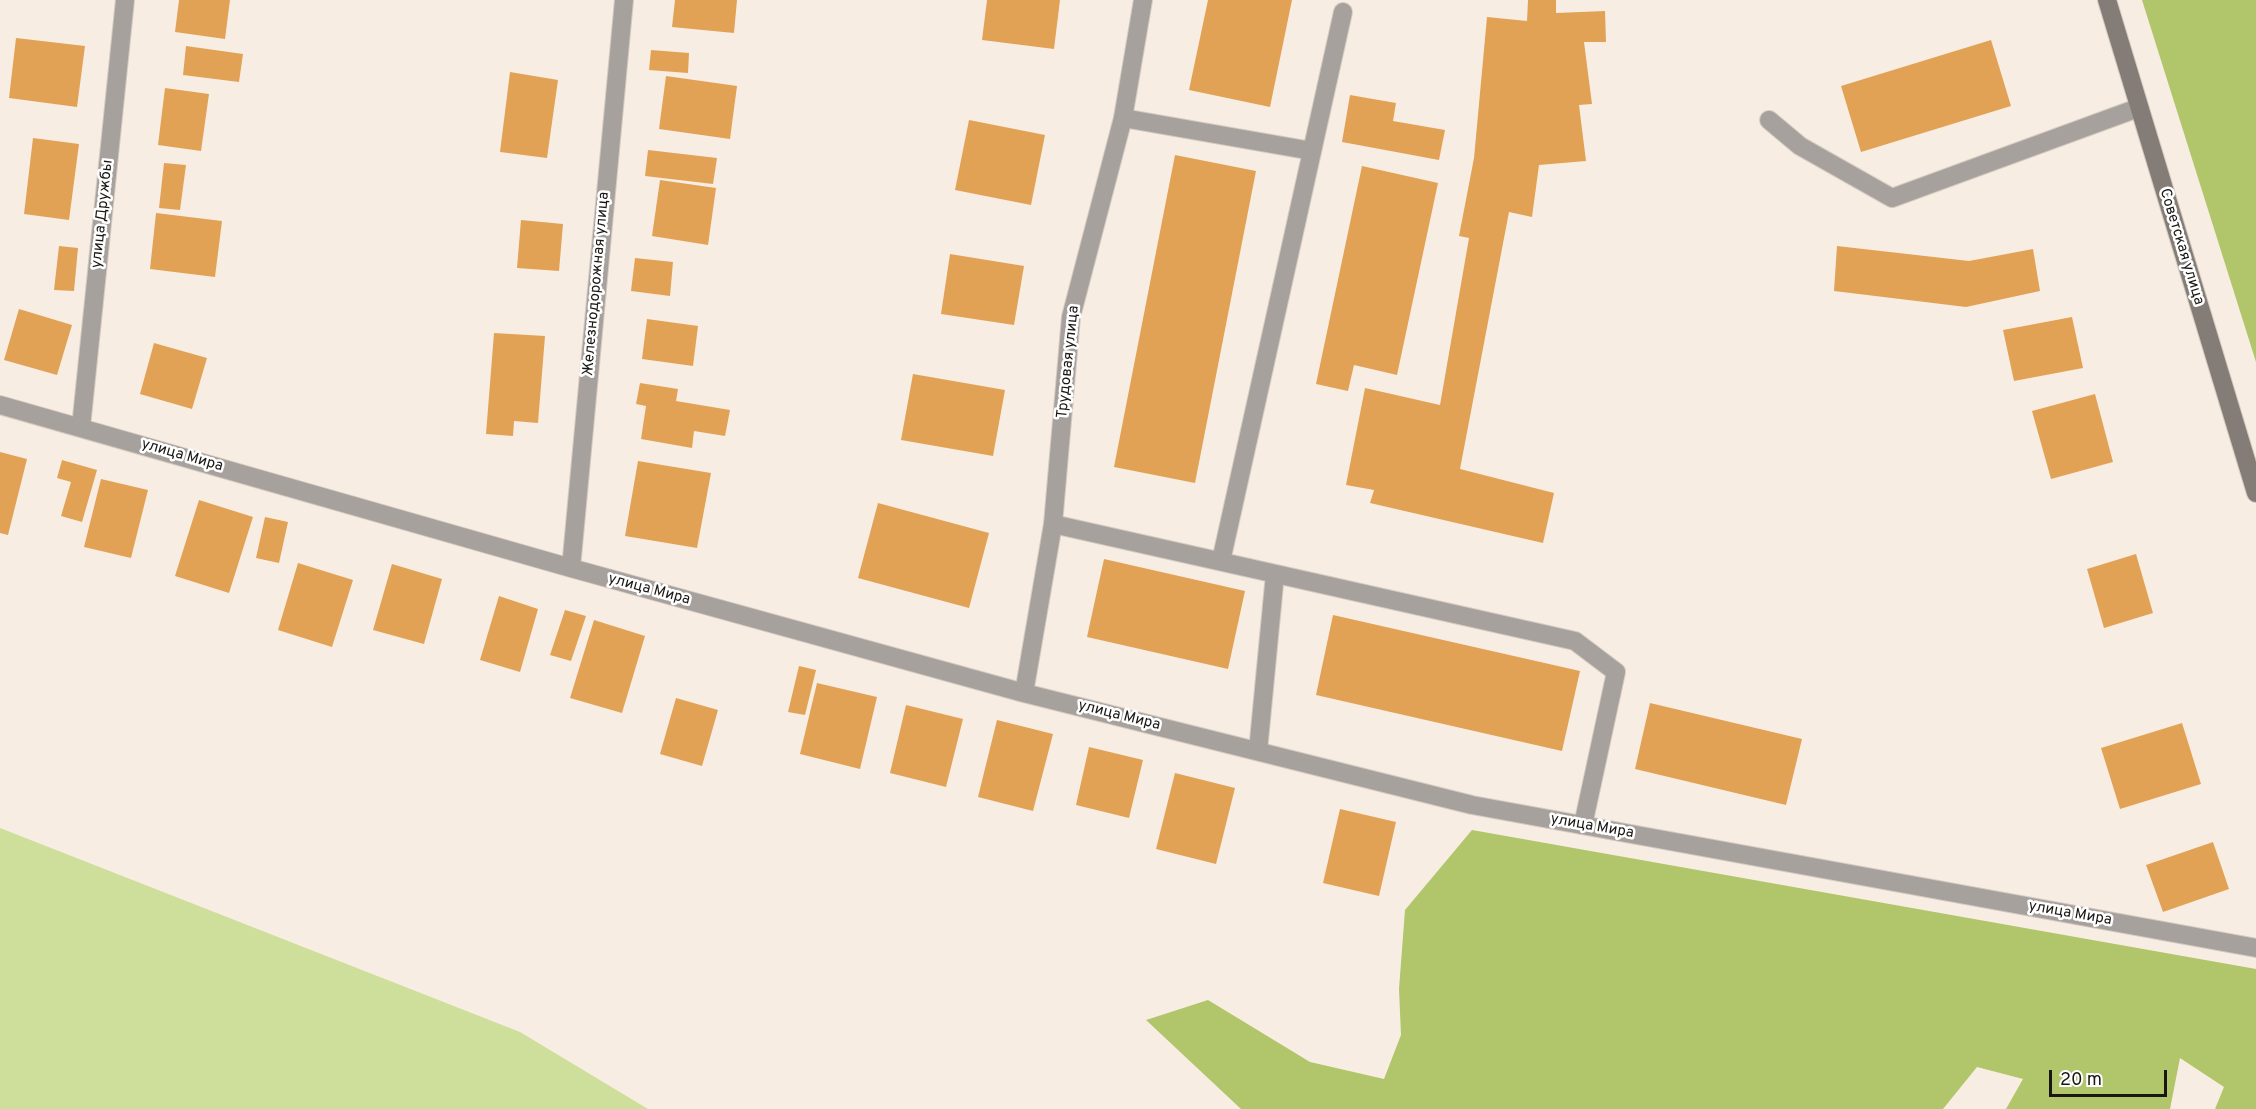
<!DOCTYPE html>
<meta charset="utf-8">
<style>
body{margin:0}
#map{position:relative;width:2256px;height:1109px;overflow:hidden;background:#f8ede2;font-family:Overpass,sans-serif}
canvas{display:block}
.scale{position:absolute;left:2049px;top:1070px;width:118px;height:27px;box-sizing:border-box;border:3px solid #1a1713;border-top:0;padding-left:8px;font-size:18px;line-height:21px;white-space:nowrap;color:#1a1713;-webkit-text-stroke:4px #fff;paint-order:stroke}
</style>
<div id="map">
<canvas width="2256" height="1109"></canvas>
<div class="scale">20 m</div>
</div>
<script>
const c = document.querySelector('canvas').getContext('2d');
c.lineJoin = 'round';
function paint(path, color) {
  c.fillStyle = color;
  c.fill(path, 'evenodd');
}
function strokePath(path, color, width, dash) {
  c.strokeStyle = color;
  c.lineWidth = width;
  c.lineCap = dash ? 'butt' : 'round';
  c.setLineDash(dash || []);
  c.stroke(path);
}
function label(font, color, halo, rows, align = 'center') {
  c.font = font + ' Overpass,sans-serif';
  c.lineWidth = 5;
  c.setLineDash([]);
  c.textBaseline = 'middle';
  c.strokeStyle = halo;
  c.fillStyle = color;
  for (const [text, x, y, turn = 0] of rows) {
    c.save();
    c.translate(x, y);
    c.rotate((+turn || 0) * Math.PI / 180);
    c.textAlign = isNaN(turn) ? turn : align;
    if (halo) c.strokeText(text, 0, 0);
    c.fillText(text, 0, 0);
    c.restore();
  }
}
const green = new Path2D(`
 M 0,828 L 520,1032 L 648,1109 L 0,1109 Z`);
const forest = new Path2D(`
 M 2142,0 L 2256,0 L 2256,362 Z
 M 1472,830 L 2256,969 L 2256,1109 L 2215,1109 L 2224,1087 L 2180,1058 L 2170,1109 L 2006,1109 L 2023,1079 L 1977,1067 L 1943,1109 L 1241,1109 L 1146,1020 L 1208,1000 L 1310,1062 L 1384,1079 L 1401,1035 L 1399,989 L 1405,910 Z`);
const building = new Path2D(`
 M 179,0 L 230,0 L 225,39 L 175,32 Z
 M 675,0 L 737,0 L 734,33 L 672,27 Z
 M 987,0 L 1060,0 L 1054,49 L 982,40 Z
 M 1208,0 L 1292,0 L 1270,107 L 1189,90 Z
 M 1528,0 L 1556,0 L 1556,13 L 1605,11 L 1606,42 L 1584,42 L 1592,104 L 1579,105 L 1586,161 L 1539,165 L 1532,217 L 1509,212 L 1460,469 L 1554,493 L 1543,543 L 1370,503 L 1374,490 L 1346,485 L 1365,388 L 1440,405 L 1469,238 L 1459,236 L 1474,158 L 1487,17 L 1527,21 Z
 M 16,38 L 85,46 L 77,107 L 9,98 Z
 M 1991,40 L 2011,106 L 1861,152 L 1841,86 Z
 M 186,46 L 243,54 L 239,82 L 183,75 Z
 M 651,50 L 689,53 L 688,73 L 649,70 Z
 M 510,72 L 558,80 L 547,158 L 500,152 Z
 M 666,76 L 737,86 L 730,139 L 659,129 Z
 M 165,88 L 209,94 L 201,151 L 158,145 Z
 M 1350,95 L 1396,103 L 1393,121 L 1445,130 L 1439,160 L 1342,142 Z
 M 969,120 L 1045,135 L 1031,205 L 955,190 Z
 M 33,138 L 79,144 L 69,220 L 24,214 Z
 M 648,150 L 717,158 L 713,184 L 645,176 Z
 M 1175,155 L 1256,171 L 1195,483 L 1114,467 Z
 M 164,163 L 186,165 L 180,210 L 159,208 Z
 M 1362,166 L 1438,183 L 1397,375 L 1354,365 L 1348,391 L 1316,384 Z
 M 660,180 L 716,188 L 708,245 L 652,236 Z
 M 156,213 L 222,221 L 215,277 L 150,269 Z
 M 521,220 L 563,224 L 559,271 L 517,268 Z
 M 59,246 L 78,248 L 74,291 L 54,290 Z
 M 1837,246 L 1969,261 L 2033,249 L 2040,291 L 1966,307 L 1834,291 Z
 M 950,254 L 1024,266 L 1014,325 L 941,314 Z
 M 635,258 L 673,262 L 670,296 L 631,291 Z
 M 19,309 L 72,325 L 57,375 L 4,360 Z
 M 2072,317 L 2083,368 L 2014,381 L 2003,330 Z
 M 647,319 L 698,326 L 693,366 L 642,359 Z
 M 494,333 L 545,336 L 538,423 L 514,421 L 513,436 L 486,434 Z
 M 154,343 L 207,358 L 192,409 L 140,394 Z
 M 913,374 L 1005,390 L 993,456 L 901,440 Z
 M 640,383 L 678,389 L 676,401 L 730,410 L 725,436 L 694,431 L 692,448 L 641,439 L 646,406 L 636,404 Z
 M 2095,394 L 2113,462 L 2051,479 L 2032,411 Z
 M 0,452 L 27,459 L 8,535 L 0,533 Z
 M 62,460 L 97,470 L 82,522 L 61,516 L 71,482 L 57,478 Z
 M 638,461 L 711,473 L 697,548 L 625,536 Z
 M 101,479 L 148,490 L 131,558 L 84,547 Z
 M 199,500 L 253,517 L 229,593 L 175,576 Z
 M 878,503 L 989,533 L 969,608 L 858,578 Z
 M 265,517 L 288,522 L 279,563 L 256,558 Z
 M 2136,554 L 2153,613 L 2104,628 L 2087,569 Z
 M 1104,559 L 1245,591 L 1228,669 L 1087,637 Z
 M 298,563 L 353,580 L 332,647 L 278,630 Z
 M 392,564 L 442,579 L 424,644 L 373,630 Z
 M 499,596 L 538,609 L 520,672 L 480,660 Z
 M 565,610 L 586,616 L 571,661 L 550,655 Z
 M 1333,615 L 1580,671 L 1562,751 L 1316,695 Z
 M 594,620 L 645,636 L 622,713 L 570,698 Z
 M 799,666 L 816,670 L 805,715 L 788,712 Z
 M 817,683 L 877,697 L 860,769 L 800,754 Z
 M 676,698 L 718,710 L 702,766 L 660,754 Z
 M 1650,703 L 1802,739 L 1786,805 L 1635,769 Z
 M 906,705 L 963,719 L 946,787 L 890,773 Z
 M 997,720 L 1053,734 L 1033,811 L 978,797 Z
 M 2182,723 L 2201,784 L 2120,809 L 2101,748 Z
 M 1089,747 L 1143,760 L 1129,818 L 1076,805 Z
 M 1175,773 L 1235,788 L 1216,864 L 1156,849 Z
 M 1340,809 L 1396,822 L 1379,896 L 1323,883 Z
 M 2213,842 L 2229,889 L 2163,912 L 2146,865 Z`);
const lane = new Path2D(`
 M 1123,118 L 1312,151
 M 1769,120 L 1800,146 L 1892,198 L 2138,108
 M 1053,524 L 1575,641 L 1616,672 L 1583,825
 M 1221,561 L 1343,12
 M 1258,751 L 1275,574`);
const street = new Path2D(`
 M 0,405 L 571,568 L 1024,693 L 1472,805 L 2256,948
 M 81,427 L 125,0
 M 571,568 L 624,0
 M 1024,693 L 1053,524 L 1071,317 L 1123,118 L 1143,0`);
const secondary = new Path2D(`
 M 2107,0 L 2256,493`);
const streetNames = [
 ["улица Дружбы",103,214,-84],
 ["Советская улица",2181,247,73],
 ["Железнодорожная улица",597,284,-85],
 ["Трудовая улица",1069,362,-84],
 ["улица Мира",182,456,16],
 ["улица Мира",649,590,15],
 ["улица Мира",1119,716,14],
 ["улица Мира",1592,827,10],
 ["улица Мира",2070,914,10]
];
paint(green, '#cede9b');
paint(forest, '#b1c56a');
paint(building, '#e2a256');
strokePath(lane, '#d4cbc1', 20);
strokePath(street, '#d4cbc1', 20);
strokePath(secondary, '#d4cbc1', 20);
strokePath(lane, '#a7a19e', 18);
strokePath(street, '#a7a19e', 18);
strokePath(secondary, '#847c77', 18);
label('15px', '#1a1713', '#fff', streetNames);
</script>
